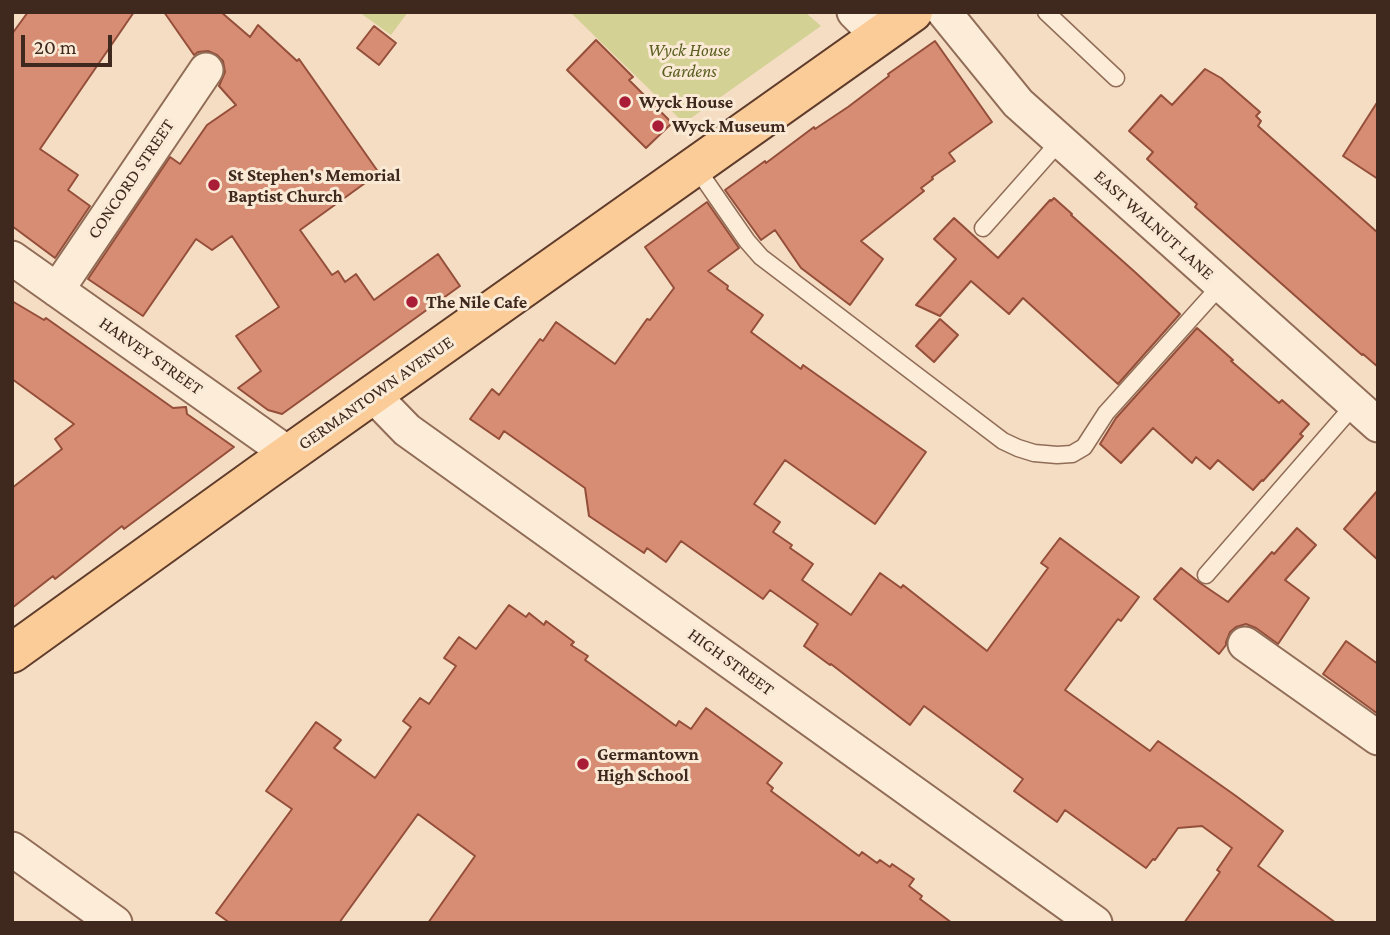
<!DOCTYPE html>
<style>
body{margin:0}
#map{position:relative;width:1390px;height:935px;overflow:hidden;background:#f4ddc3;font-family:"Crimson Pro",serif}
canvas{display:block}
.frame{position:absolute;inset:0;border:14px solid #3f281d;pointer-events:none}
.scale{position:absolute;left:21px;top:35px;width:91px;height:32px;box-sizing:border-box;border:4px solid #3f281d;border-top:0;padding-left:9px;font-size:21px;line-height:24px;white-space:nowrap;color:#3f281d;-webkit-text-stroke:5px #fae9d4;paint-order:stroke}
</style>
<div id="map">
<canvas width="1390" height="935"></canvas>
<div class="frame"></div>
<div class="scale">20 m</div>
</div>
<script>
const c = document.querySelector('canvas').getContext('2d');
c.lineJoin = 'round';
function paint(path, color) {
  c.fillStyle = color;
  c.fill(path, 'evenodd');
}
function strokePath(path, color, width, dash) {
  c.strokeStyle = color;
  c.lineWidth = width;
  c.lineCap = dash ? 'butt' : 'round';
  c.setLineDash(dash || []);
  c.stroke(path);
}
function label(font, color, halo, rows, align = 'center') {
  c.font = font + ' "Crimson Pro",serif';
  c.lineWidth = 6;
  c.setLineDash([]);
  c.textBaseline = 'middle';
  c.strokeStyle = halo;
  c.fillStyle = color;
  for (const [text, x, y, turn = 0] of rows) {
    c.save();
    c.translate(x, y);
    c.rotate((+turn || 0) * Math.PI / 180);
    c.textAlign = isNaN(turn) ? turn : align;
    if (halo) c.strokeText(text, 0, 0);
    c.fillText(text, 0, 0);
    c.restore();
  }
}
const green = new Path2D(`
 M 359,12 L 408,12 L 391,35 Z
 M 570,12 L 805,12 L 821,26 L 684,123 Z`);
const building = new Path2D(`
 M 28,12 L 134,12 L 40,149 L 78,175 L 68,190 L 90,206 L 55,258 L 12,226 L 12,34 Z
 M 164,12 L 221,12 L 250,37 L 258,25 L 297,61 L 299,59 L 379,173 L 300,230 L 332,275 L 338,271 L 345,282 L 356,274 L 374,300 L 438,254 L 460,286 L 282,414 L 268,410 L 238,388 L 261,371 L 236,336 L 279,307 L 232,236 L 212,250 L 196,239 L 143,316 L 88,279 L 170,157 L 180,164 L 207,125 L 236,105 L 219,86 L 225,72 L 223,61 L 217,55 L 208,51 L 198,52 L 194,55 Z
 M 374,26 L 396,43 L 379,65 L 357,48 Z
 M 596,40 L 633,77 L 629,80 L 672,123 L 646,148 L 567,70 Z
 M 935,41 L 992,122 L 949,153 L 955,161 L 932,177 L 933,179 L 921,188 L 924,191 L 861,241 L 883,259 L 850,305 L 801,268 L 775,230 L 761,240 L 725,190 L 765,161 L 766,163 L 814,127 L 815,129 L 848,107 L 889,76 L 888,74 Z
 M 1205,69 L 1221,78 L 1260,112 L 1256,116 L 1261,121 L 1258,126 L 1378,233 L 1378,367 L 1363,354 L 1362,355 L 1195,207 L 1197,204 L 1147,159 L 1153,152 L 1129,131 L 1161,95 L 1172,105 Z
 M 1378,101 L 1378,179 L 1343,156 Z
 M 1054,198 L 1072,214 L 1071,215 L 1136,273 L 1180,314 L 1118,384 L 1023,298 L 1009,314 L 971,281 L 940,316 L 916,305 L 956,259 L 934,239 L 954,218 L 998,258 L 1050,200 L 1051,201 Z
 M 707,202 L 739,248 L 708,271 L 728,286 L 727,289 L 763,315 L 751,332 L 801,369 L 803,365 L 926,452 L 875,524 L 785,460 L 754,504 L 780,522 L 773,532 L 792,545 L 790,548 L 813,564 L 802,580 L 851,615 L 880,573 L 901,588 L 903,585 L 987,651 L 1048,568 L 1041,563 L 1060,538 L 1139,597 L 1121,621 L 1118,619 L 1065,690 L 1150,751 L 1158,741 L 1236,796 L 1283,831 L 1258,866 L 1336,923 L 1184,923 L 1220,872 L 1217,870 L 1232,848 L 1202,826 L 1178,828 L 1155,860 L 1153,859 L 1146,868 L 1065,810 L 1057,822 L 1014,791 L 1023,779 L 924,706 L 910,725 L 831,664 L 830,665 L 804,646 L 818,624 L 770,590 L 763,599 L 681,541 L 666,562 L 647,548 L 644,553 L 589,516 L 585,488 L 504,431 L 499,439 L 470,419 L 492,389 L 499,395 L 540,339 L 543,341 L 556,322 L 615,364 L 647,319 L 650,320 L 674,288 L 645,247 Z
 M 12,301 L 44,320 L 46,318 L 173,408 L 186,407 L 187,414 L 234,447 L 124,529 L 122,526 L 55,579 L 53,576 L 12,608 L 12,488 L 62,449 L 55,439 L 74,424 L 12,379 Z
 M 940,319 L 958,335 L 934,362 L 916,346 Z
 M 1197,328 L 1233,360 L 1231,361 L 1279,403 L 1282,400 L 1309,424 L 1300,434 L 1303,436 L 1263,481 L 1262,480 L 1253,490 L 1218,460 L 1210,469 L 1196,457 L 1192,463 L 1153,428 L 1121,463 L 1100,444 L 1116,418 Z
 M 1378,490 L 1378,560 L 1344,529 Z
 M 1297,528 L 1316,545 L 1285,580 L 1309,598 L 1278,644 L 1256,628 L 1246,624 L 1236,627 L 1230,632 L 1226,642 L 1226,645 L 1219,654 L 1154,599 L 1181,568 L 1200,583 L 1228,602 L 1272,552 L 1274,554 Z
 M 509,605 L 526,617 L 529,613 L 544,625 L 546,621 L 574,642 L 571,645 L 588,656 L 585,660 L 676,726 L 679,721 L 691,729 L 706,708 L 782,763 L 767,783 L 773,788 L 771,791 L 859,856 L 862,852 L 877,863 L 880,860 L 890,867 L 892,864 L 914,879 L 909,886 L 922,896 L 920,899 L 952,923 L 428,923 L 475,856 L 418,814 L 339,923 L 230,923 L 216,913 L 292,809 L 266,791 L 316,722 L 341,740 L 334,748 L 375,778 L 411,727 L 403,721 L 420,698 L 429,704 L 456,666 L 444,658 L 459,637 L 476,649 Z
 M 1346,641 L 1378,664 L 1378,714 L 1323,674 Z`);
const lane = new Path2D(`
 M 1046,12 L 1116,78
 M 695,166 L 747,241 L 761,257 L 1003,441 L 1018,448 L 1034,453 L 1057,455 L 1072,454 L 1084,447 L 1106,413 L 1221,285
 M 983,228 L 1060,141
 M 1206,575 L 1355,404`);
const street = new Path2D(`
 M 854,12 L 879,37
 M 944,12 L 1018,103 L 1378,425
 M 12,258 L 289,454
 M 57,290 L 206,70
 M 373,395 L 407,430 L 1095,923
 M 1245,644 L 1378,738
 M 12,849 L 115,923`);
const primary = new Path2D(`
 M 12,653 L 262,473 L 913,12`);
const markers = [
 [625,102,7,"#a91e36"],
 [658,126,7,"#a91e36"],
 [214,185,7,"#a91e36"],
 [412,302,7,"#a91e36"],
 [583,764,7,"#a91e36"]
];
const parkNames = [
 ["Wyck House",689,50],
 ["Gardens",689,71]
];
const poiNames = [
 ["Wyck House",639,102],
 ["Wyck Museum",672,126],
 ["St Stephen's Memorial",228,175],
 ["Baptist Church",228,196],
 ["The Nile Cafe",426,302],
 ["Germantown",597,754],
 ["High School",597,775]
];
const streetNames = [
 ["CONCORD STREET",131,179,-56],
 ["EAST WALNUT LANE",1154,225,42],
 ["HARVEY STREET",151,356,35],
 ["GERMANTOWN AVENUE",376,393,-35],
 ["HIGH STREET",731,662,36]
];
paint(green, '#d4d195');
paint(building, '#d78d74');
strokePath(building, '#944e39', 2);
strokePath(lane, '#916c57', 19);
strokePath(street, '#916c57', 37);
strokePath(primary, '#5f3b2b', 42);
strokePath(lane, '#fdecd8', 16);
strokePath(street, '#fdecd8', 33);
strokePath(primary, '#fbcc97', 38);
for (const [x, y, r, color] of markers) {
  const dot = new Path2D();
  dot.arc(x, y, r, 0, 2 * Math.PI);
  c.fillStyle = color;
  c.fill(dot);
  strokePath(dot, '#fae9d4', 2.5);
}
label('italic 18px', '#595e21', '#fae9d4', parkNames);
label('bold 18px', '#3f281d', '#fae9d4', poiNames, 'left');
label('18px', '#3f281d', '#fae9d4', streetNames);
</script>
